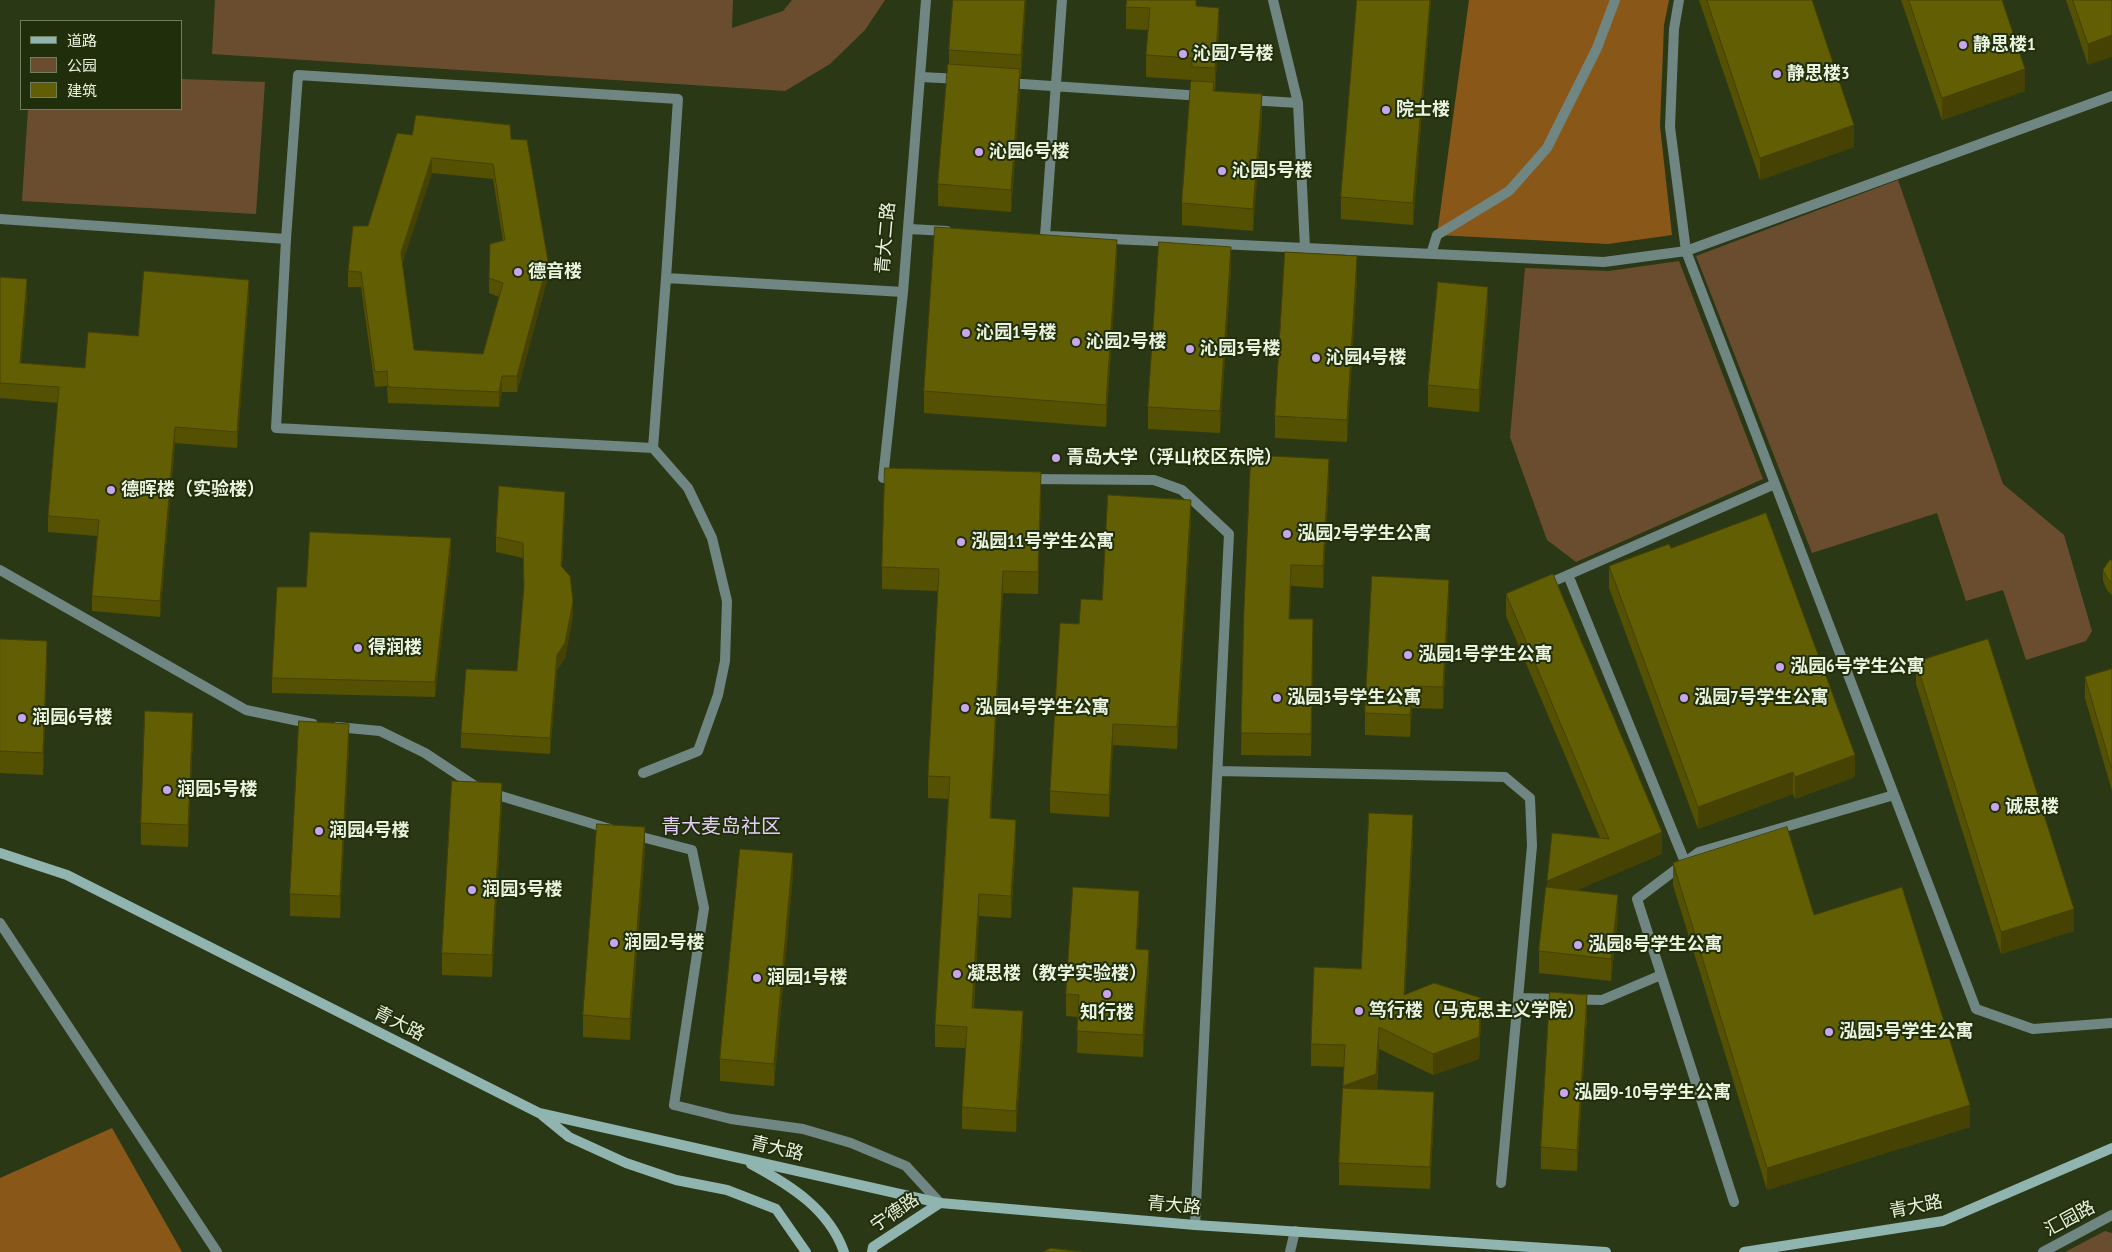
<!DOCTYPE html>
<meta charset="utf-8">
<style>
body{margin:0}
#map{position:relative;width:2112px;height:1252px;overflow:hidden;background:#2b3816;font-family:"PT Sans Narrow","Noto Sans SC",sans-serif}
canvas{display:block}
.legend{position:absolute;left:20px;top:20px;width:162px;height:90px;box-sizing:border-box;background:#212e0b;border:1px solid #717d60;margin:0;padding:6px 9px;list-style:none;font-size:15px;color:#eaf3df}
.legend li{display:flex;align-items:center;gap:10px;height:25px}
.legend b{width:25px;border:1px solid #717d60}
</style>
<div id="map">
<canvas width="2112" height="1252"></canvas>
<ul class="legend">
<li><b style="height:6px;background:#90b4b0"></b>道路</li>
<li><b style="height:14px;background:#6a4d2e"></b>公园</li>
<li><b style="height:14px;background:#625e04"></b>建筑</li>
</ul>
</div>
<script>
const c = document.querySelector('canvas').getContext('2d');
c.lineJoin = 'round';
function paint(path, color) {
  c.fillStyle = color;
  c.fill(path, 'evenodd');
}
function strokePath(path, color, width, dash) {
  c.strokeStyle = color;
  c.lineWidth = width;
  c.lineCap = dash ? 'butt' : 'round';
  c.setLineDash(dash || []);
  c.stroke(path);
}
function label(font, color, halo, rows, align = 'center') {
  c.font = font + ' "PT Sans Narrow","Noto Sans SC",sans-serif';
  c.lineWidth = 4;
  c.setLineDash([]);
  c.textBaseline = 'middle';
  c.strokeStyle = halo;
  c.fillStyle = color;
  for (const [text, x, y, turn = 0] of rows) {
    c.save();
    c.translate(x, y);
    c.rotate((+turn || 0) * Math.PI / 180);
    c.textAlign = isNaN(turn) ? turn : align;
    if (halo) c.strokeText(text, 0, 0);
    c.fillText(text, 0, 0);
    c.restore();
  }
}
const green = new Path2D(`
 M 215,0 L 733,0 L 732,28 L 783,11 L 792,0 L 885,0 L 865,30 L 830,64 L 785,91 L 212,54 Z
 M 181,79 L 265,82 L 256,214 L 22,201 L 28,109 L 181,109 Z
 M 1898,180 L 2003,484 L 2064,535 L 2092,631 L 2086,641 L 2026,660 L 2003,590 L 1966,601 L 1937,513 L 1812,553 L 1696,256 Z
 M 1679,261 L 1763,479 L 1576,562 L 1547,540 L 1510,437 L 1525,268 L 1609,271 Z
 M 2105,1231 L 2112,1233 L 2112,1252 L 2065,1252 Z`);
const forest = new Path2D(`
 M 1469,0 L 1669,0 L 1664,25 L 1660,126 L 1672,235 L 1608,244 L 1437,235 Z
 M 112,1128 L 182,1252 L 0,1252 L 0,1178 Z`);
const lane = new Path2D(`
 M 0,923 L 217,1252`);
const street = new Path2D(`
 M 1273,0 L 1298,103 L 1305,248
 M 1679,0 L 1674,29 L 1670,127 L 1686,251 L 1976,1009 L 2033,1029 L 2112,1023
 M 921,77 L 960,79
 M 1007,83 L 1202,96
 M 1249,100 L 1298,103
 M 0,219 L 286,239 L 298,75 L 678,99 L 666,278 L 903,292
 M 909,229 L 947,231
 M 1045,236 L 1062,0
 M 1049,236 L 1604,262 L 1686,251 L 2112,96
 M 286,239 L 276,428 L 653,448 L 666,278
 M 1431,254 L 1437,235 L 1509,191 L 1547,148 L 1597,48 L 1615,0
 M 897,478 L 883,478 L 903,292 L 926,0
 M 1029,479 L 1154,480 L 1182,490 L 1229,534 L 1195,1225
 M 0,570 L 246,710 L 313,724
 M 1568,575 L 1685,862
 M 1552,582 L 1775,484
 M 337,727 L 380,731 L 425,753 L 481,790 L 610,829
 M 1218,771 L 1505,777 L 1530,798 L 1532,846 L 1501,1183
 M 643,773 L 698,751 L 718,695 L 725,661 L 727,601 L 712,538 L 688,488 L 653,448
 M 634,835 L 692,850 L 704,908 L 674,1105 L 731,1119 L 803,1129 L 851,1143 L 906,1166 L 940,1203
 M 1518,998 L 1602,1000 L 1661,975
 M 1734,1202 L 1637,899 L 1699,852 L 1894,795
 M 1290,1252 L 1295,1231
 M 2043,1252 L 2112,1215`);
const secondary = new Path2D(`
 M 0,853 L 67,875 L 539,1113 L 940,1203 L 1195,1225 L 1606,1252
 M 542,1115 L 569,1137 L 626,1163 L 676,1180 L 727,1190 L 776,1209 L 806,1252
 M 751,1164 C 790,1185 829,1209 844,1252
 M 872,1252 L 873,1247 L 940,1203
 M 1744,1252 L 1943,1221 L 2112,1148`);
const wall = new Path2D(`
 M 1026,0 L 1021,77 L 1020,77 L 1020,91 L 1011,212 L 938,206 L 938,184 L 949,64 L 949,50 Z
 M 1357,0 L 1431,0 L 1413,225 L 1341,219 L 1341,197 Z
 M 1699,0 L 1812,0 L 1854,147 L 1760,180 Z
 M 1901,0 L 2002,0 L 2025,91 L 1942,120 Z
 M 2066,0 L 2112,0 L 2088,65 Z
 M 1126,7 L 1197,7 L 1219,30 L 1215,90 L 1214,91 L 1262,116 L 1253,231 L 1182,225 L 1182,203 L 1192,80 L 1146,77 L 1146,55 L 1148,30 L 1126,29 Z
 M 412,135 L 511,139 L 548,277 L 517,392 L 502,392 L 499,407 L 388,403 L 387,386 L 375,387 L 361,287 L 348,287 L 348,271 L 368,226 ZM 432,173 L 493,179 L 503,241 L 489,278 L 489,293 L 499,297 L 483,354 L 414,350 L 402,264 Z
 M 1117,262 L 1106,427 L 924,413 L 924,391 Z
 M 1231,269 L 1220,433 L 1148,429 L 1148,407 Z
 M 0,277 L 27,295 L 21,363 L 85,368 L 138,336 L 249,295 L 237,448 L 175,443 L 160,617 L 92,611 L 92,596 L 97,536 L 48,532 L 48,516 L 58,403 L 0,398 Z
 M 1357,278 L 1347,442 L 1275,438 L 1275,416 Z
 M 1488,308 L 1479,412 L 1428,407 L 1428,385 Z
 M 1329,481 L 1323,588 L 1291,586 L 1290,619 L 1313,641 L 1311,756 L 1241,755 L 1244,609 Z
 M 1041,494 L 1038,594 L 1003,593 L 991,818 L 1016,841 L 1011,918 L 979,916 L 974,1008 L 1023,1033 L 1016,1132 L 962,1129 L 962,1107 L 966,1048 L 935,1047 L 935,1025 L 948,799 L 928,798 L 928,776 L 938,591 L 882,589 L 882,567 Z
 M 565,508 L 562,567 L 573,616 L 565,658 L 557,670 L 550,754 L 461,748 L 461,733 L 517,671 L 524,590 L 523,558 L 496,552 L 496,537 Z
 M 1191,522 L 1177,749 L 1113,745 L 1109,817 L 1050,813 L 1050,791 L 1102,600 Z
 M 1671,548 L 1855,777 L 1795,799 L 1793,794 L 1698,829 L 1609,588 L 1609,566 Z
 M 451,553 L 435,697 L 272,693 L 272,678 L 306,587 Z
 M 2112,560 L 2112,595 L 2107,590 L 2103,581 L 2103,570 Z
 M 1506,594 L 1662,854 L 1577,890 L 1618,917 L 1611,981 L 1539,973 L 1539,951 L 1547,887 L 1600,838 L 1506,616 Z
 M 1449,602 L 1443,709 L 1412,708 L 1410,737 L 1365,735 L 1365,713 Z
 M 0,639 L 47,663 L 43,775 L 0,773 Z
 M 1916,662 L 2074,931 L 2001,954 L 1916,684 Z
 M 2112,669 L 2112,791 L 2085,698 L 2085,677 Z
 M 193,735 L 188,847 L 141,845 L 141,823 Z
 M 349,746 L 340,918 L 290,916 L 290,894 Z
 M 502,805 L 492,977 L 442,975 L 442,953 Z
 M 1413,837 L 1405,995 L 1481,1020 L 1479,1059 L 1433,1075 L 1379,1049 L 1377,1090 L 1434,1114 L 1430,1189 L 1339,1185 L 1339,1163 L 1344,1067 L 1311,1066 L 1311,1044 L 1361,969 Z
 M 645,849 L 630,1040 L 583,1037 L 583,1015 Z
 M 1673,863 L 1814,915 L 1970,1127 L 1767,1190 L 1673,885 Z
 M 793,875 L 774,1086 L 720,1081 L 720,1059 Z
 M 1139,913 L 1137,949 L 1149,972 L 1143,1057 L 1077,1053 L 1078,1017 L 1066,1016 L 1066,994 Z
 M 1587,1017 L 1577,1171 L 1541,1169 L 1541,1147 Z`);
const shadedWall = new Path2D(`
 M 1025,0 L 1026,0 L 1021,77 L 1021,55 Z
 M 1430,0 L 1431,0 L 1413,225 L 1413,203 Z
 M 1219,8 L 1219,30 L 1215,90 L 1215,68 Z
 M 2112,35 L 2112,57 L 2088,65 L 2088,44 Z
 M 1020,69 L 1020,91 L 1011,212 L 1011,190 Z
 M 2025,69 L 2025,91 L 1942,120 L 1942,98 Z
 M 1262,94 L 1262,116 L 1253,231 L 1253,209 Z
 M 1854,125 L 1854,147 L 1760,180 L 1760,158 Z
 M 432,158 L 432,173 L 401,268 L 401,253 Z
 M 1117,240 L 1117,262 L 1106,427 L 1106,405 Z
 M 1231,247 L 1231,269 L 1220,433 L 1220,411 Z
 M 1357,256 L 1357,278 L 1347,442 L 1347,420 Z
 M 548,261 L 548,277 L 517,392 L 517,376 Z
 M 27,279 L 27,295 L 20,379 L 20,363 Z
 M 249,280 L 249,295 L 237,448 L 237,432 Z
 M 1488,287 L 1488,308 L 1479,412 L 1479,390 Z
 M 502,376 L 502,392 L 499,407 L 499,392 Z
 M 175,427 L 175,443 L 160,617 L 160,601 Z
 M 1329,459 L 1329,481 L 1323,588 L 1323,566 Z
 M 1041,472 L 1041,494 L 1038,594 L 1038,572 Z
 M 565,492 L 565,508 L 561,581 L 561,566 Z
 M 1191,500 L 1191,522 L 1177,749 L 1177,727 Z
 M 451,538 L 451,553 L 435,697 L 435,682 Z
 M 1291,565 L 1291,586 L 1289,640 L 1289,619 Z
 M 1003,571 L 1003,593 L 990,840 L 990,818 Z
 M 1449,580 L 1449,602 L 1443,709 L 1443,687 Z
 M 573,601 L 573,616 L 565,658 L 557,670 L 550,754 L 550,738 L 557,655 Z
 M 1313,619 L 1313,641 L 1311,756 L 1311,734 Z
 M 47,641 L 47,663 L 43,775 L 43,753 Z
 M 1412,686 L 1412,708 L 1410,737 L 1410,715 Z
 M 193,713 L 193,735 L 188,847 L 188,825 Z
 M 349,724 L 349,746 L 340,918 L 340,896 Z
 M 1113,724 L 1113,745 L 1109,817 L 1109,795 Z
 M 1855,755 L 1855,777 L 1795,799 L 1795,777 Z
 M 1793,772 L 1793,794 L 1698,829 L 1698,807 Z
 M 502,783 L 502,805 L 492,977 L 492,955 Z
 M 1413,815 L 1413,837 L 1404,1017 L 1404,995 Z
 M 1016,820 L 1016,841 L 1011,918 L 1011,896 Z
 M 645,827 L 645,849 L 630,1040 L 630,1019 Z
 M 1662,832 L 1662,854 L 1547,903 L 1547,881 Z
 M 793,853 L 793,875 L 774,1086 L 774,1064 Z
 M 1139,891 L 1139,913 L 1136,971 L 1136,949 Z
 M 979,894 L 979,916 L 972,1030 L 972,1008 Z
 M 1618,895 L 1618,917 L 1611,981 L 1611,959 Z
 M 2074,909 L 2074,931 L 2001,954 L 2001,932 Z
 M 1149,950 L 1149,972 L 1143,1057 L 1143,1035 Z
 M 1587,995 L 1587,1017 L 1577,1171 L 1577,1150 Z
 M 1481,998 L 1481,1020 L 1479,1059 L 1433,1075 L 1433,1054 Z
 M 1023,1011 L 1023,1033 L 1016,1132 L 1016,1111 Z
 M 1379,1027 L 1379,1049 L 1376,1096 L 1343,1108 L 1343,1086 Z
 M 1434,1092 L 1434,1114 L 1430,1189 L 1430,1167 Z
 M 1970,1105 L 1970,1127 L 1767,1190 L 1767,1168 Z`);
const building = new Path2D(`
 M 953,0 L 1025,0 L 1021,55 L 949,50 Z
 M 1127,0 L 1196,0 L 1196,6 L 1219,8 L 1215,68 L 1192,67 L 1192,58 L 1146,55 L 1150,8 L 1126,7 Z
 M 1357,0 L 1430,0 L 1413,203 L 1341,197 Z
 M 1707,0 L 1812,0 L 1854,125 L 1760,158 Z
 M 1909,0 L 2002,0 L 2025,69 L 1942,98 Z
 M 2073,0 L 2112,0 L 2112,35 L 2088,44 Z
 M 948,64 L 1020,69 L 1011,190 L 938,184 Z
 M 1191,81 L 1214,82 L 1213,91 L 1262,94 L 1253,209 L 1182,203 Z
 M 416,115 L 510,125 L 511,139 L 527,140 L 548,261 L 517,376 L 502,376 L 499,392 L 388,387 L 387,371 L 375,372 L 361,272 L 348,271 L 353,226 L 368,226 L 397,133 L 412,135 ZM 432,158 L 493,164 L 505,240 L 490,244 L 489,278 L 503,283 L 483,354 L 414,350 L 401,253 Z
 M 935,227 L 1117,240 L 1106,405 L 924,391 Z
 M 1159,242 L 1231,247 L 1220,411 L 1148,407 Z
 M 1285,252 L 1357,256 L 1347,420 L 1275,416 Z
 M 144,271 L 249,280 L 237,432 L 175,427 L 160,601 L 92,596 L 99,520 L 48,516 L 59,387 L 0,383 L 0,277 L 27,279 L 20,363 L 85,368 L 88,332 L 138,336 Z
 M 1438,282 L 1488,287 L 1479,390 L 1428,385 Z
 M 1251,455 L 1329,459 L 1323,566 L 1291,565 L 1289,619 L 1313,619 L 1311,734 L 1241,733 L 1244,609 Z
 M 885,468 L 1041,472 L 1038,572 L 1003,571 L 990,818 L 1016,820 L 1011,896 L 979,894 L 972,1008 L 1023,1011 L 1016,1111 L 962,1107 L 967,1027 L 935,1025 L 950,777 L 928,776 L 939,569 L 882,567 Z
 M 499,486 L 565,492 L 561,566 L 570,576 L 573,601 L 565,643 L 557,655 L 550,738 L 461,733 L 466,669 L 517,671 L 524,586 L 523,543 L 496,537 Z
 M 1108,495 L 1191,500 L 1177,727 L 1113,724 L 1109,795 L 1050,791 L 1060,623 L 1079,624 L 1081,599 L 1102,600 Z
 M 1766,513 L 1855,755 L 1795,777 L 1793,772 L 1698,807 L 1609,566 L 1669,544 L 1671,548 Z
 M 310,532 L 451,538 L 435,682 L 272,678 L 277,587 L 306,587 Z
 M 2110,560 L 2112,560 L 2112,583 L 2107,578 L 2103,570 Z
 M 1553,574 L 1662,832 L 1547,881 L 1552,833 L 1609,839 L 1506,594 Z
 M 1372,576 L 1449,580 L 1443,687 L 1412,686 L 1410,715 L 1365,713 Z
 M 0,639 L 47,641 L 43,753 L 0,751 Z
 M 1988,639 L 2074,909 L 2001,932 L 1916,662 Z
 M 2112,669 L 2112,770 L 2085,677 Z
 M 145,711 L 193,713 L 188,825 L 141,823 Z
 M 299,721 L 349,724 L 340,896 L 290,894 Z
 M 452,781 L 502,783 L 492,955 L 442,953 Z
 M 1369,813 L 1413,815 L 1404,995 L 1434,983 L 1481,998 L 1479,1037 L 1433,1054 L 1379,1027 L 1376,1074 L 1343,1086 L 1345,1045 L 1311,1044 L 1314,967 L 1361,969 Z
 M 597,824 L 645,827 L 630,1019 L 583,1015 Z
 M 1787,827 L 1814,915 L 1902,887 L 1970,1105 L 1767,1168 L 1673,863 Z
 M 740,849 L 793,853 L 774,1064 L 720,1059 Z
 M 1073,887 L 1139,891 L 1136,949 L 1149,950 L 1143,1035 L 1077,1031 L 1079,995 L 1066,994 Z
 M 1546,887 L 1618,895 L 1611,959 L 1539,951 Z
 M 1550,992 L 1587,995 L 1577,1150 L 1541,1147 Z
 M 1343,1088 L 1434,1092 L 1430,1167 L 1339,1163 Z
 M 1051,1248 L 1082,1252 L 1043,1252 Z`);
const markers = [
 [1963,45,5,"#c9a5ee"],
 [1183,54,5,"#c9a5ee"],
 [1777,74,5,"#c9a5ee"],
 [1386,110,5,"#c9a5ee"],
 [979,152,5,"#c9a5ee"],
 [1222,171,5,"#c9a5ee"],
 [518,272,5,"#c9a5ee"],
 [966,333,5,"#c9a5ee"],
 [1076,342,5,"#c9a5ee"],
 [1190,349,5,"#c9a5ee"],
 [1316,358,5,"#c9a5ee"],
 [1056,458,5,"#c9a5ee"],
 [111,490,5,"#c9a5ee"],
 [1287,534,5,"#c9a5ee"],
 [961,542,5,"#c9a5ee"],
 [358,648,5,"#c9a5ee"],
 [1408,655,5,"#c9a5ee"],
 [1780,667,5,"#c9a5ee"],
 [1277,698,5,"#c9a5ee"],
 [1684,698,5,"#c9a5ee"],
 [965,708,5,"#c9a5ee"],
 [22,718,5,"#c9a5ee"],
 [167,790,5,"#c9a5ee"],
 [1995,807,5,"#c9a5ee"],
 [319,831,5,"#c9a5ee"],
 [472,890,5,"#c9a5ee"],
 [614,943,5,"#c9a5ee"],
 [1578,945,5,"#c9a5ee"],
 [957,974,5,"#c9a5ee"],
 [757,978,5,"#c9a5ee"],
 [1107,994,5,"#c9a5ee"],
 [1359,1011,5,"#c9a5ee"],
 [1829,1032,5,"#c9a5ee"],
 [1564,1093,5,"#c9a5ee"]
];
const poiNames = [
 ["静思楼1",1973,45],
 ["沁园7号楼",1193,54],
 ["静思楼3",1787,74],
 ["院士楼",1396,110],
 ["沁园6号楼",989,152],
 ["沁园5号楼",1232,171],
 ["德音楼",528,272],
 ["沁园1号楼",976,333],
 ["沁园2号楼",1086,342],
 ["沁园3号楼",1200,349],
 ["沁园4号楼",1326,358],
 ["青岛大学（浮山校区东院）",1066,458],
 ["德晖楼（实验楼）",121,490],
 ["泓园2号学生公寓",1297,534],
 ["泓园11号学生公寓",971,542],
 ["得润楼",368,648],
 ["泓园1号学生公寓",1418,655],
 ["泓园6号学生公寓",1790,667],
 ["泓园3号学生公寓",1287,698],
 ["泓园7号学生公寓",1694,698],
 ["泓园4号学生公寓",975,708],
 ["润园6号楼",32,718],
 ["润园5号楼",177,790],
 ["诚思楼",2005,807],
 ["润园4号楼",329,831],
 ["润园3号楼",482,890],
 ["润园2号楼",624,943],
 ["泓园8号学生公寓",1588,945],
 ["凝思楼（教学实验楼）",967,974],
 ["润园1号楼",767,978],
 ["笃行楼（马克思主义学院）",1369,1011],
 ["知行楼",1107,1013,"center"],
 ["泓园5号学生公寓",1839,1032],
 ["泓园9-10号学生公寓",1574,1093]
];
const streetNames = [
 ["青大二路",886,238,-85],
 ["青大路",399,1024,27],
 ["青大路",777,1149,13],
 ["青大路",1174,1206,5],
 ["青大路",1916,1207,-11],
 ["宁德路",895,1213,-34],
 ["汇园路",2070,1219,-28]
];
const quarterNames = [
 ["青大麦岛社区",721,827]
];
paint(green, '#6a4d2e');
paint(forest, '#895718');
strokePath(lane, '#6f8683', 10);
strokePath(street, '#6f8683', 10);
strokePath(secondary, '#90b4b0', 10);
paint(wall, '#545103');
paint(shadedWall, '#454203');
paint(building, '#625e04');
strokePath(building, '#454203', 1);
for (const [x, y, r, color] of markers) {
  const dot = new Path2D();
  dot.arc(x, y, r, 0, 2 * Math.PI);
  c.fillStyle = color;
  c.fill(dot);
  strokePath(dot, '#212e0b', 2);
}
label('bold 18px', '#eaf3df', '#212e0b', poiNames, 'left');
label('18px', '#eaf3df', '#212e0b', streetNames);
label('20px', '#e1cdf6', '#212e0b', quarterNames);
</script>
